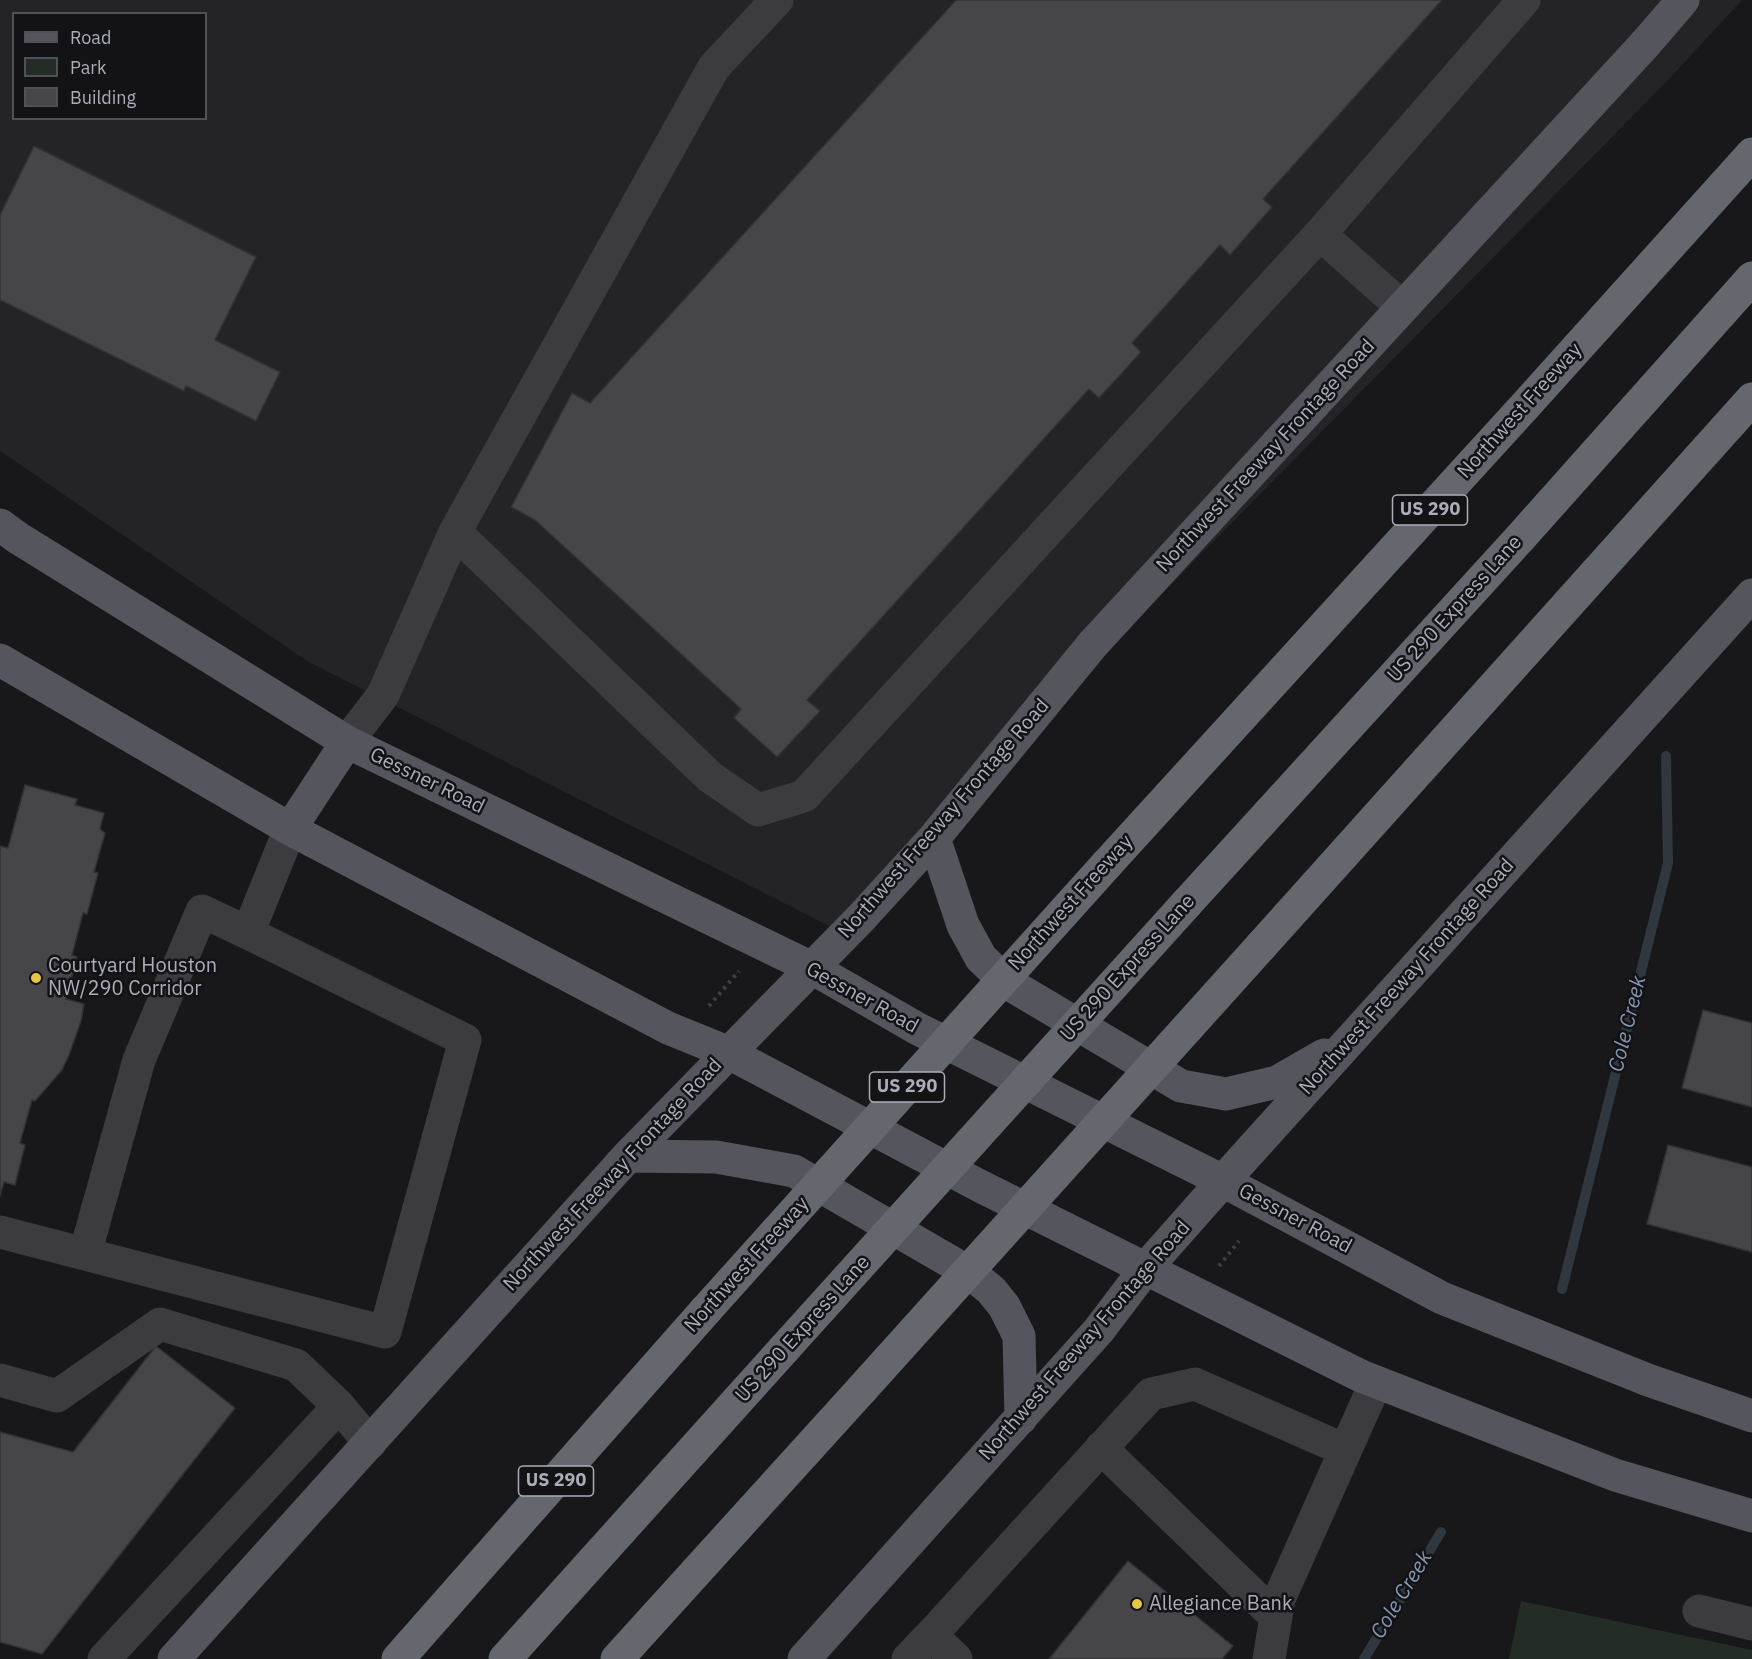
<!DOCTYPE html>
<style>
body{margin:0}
#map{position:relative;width:1752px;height:1659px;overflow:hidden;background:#18181a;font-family:"IBM Plex Sans",sans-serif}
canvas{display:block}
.legend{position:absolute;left:12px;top:12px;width:195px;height:108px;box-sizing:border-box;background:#131315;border:2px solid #505157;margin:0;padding:8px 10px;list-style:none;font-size:18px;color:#abadb9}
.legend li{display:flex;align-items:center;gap:12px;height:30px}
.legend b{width:30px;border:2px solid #505157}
</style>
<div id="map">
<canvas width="1752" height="1659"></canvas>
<ul class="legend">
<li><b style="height:8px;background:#55565d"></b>Road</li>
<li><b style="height:16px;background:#242c26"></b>Park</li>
<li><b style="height:16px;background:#45454a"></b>Building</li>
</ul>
</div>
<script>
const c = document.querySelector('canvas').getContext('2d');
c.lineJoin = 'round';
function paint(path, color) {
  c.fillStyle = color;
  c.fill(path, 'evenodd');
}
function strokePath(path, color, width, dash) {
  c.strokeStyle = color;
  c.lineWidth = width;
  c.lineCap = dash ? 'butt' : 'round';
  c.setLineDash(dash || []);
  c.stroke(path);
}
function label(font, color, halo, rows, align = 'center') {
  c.font = font + ' "IBM Plex Sans",sans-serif';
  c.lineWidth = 5;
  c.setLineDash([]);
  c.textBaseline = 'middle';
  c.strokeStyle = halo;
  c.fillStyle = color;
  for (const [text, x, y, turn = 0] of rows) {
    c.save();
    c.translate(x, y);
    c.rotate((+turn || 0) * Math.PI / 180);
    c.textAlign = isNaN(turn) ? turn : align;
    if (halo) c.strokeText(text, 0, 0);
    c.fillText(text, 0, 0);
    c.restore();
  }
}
const built = new Path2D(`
 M 0,0 L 1742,0 L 1672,76 L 833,928 L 307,661 L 0,451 ZM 14,14 L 206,14 L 206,118 L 14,118 Z`);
const green = new Path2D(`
 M 1521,1601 L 1752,1650 L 1752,1659 L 1509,1659 Z`);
const stream = new Path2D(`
 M 1562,1289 L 1668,863 L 1666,756
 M 1364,1659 L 1441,1532`);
const building = new Path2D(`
 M 956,0 L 1442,0 L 1263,199 L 1272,207 L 1230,255 L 1220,245 L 1132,343 L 1141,352 L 1099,398 L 1089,389 L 807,700 L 820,711 L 777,757 L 734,718 L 741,709 L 535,520 L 511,507 L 572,393 L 590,403 Z
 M 34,146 L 256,257 L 215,340 L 280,372 L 256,421 L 186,386 L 184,391 L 0,300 L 0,215 Z
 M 25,785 L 77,799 L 75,805 L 104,813 L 100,829 L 105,833 L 94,872 L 98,873 L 87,914 L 83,913 L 72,955 L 77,957 L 66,999 L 84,1004 L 81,1021 L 69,1055 L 62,1070 L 35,1101 L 32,1100 L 20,1143 L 25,1145 L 15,1185 L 4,1182 L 0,1196 L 0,846 L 8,848 Z
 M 1703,1010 L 1752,1023 L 1752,1107 L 1682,1088 Z
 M 1668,1145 L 1752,1167 L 1752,1252 L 1647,1224 Z
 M 156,1346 L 235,1408 L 42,1654 L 0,1642 L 0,1432 L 73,1452 Z
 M 1128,1561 L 1233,1646 L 1222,1659 L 1049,1659 Z`);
const path = new Path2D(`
 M 709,1006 L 739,971
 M 1219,1266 L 1239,1241`);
const minor = new Path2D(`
 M 777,0 L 714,67 L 455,532 L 710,777 L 758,810 L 804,796 L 1320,234 L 1524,0
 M 1320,234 L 1402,307
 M 347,742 L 383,695 L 455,532
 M 248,933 L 202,911 L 139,1060 L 85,1254 L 385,1332 L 465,1040 L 248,933 L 290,829
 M 0,1232 L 85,1254
 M 0,1380 L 57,1396 L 160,1324 L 296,1365 L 339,1406 L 370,1443
 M 1101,1448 L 1276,1617
 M 1699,1611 L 1752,1624
 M 931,1635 L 1151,1394 L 1195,1384 L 1345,1450
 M 104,1659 L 339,1406
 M 908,1659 L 931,1635 L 956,1659
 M 1269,1659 L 1279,1599 L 1376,1382`);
const major = new Path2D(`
 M 0,525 L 18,538 L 347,742 L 812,968 L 918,1029 L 1223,1181 L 1442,1298 L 1648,1380 L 1752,1416
 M 0,660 L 290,829 L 668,1028 L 727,1052 L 980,1186 L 1361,1376 L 1615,1475 L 1752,1516
 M 290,829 L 347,742
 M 934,838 L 963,925 L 981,958 L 1006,982 L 1181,1086 L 1226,1094 L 1277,1082 L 1324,1055
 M 628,1156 L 716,1157 L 794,1171 L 970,1273 L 991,1290 L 1004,1306 L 1019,1336 L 1021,1418
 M 174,1659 L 628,1156 L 861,918 L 934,838 L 1093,644 L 1646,43 L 1683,0
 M 804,1659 L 1099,1330 L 1146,1268 L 1223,1181 L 1752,595`);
const highway = new Path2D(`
 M 1107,864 L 1524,407 L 1752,154
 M 1187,903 L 1520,538 L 1752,278
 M 1262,945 L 1752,399
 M 398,1659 L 706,1310
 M 505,1659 L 784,1349
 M 617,1659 L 862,1389`);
const highwayBridge = new Path2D(`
 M 706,1310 L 1107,864
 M 784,1349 L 1187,903
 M 862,1389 L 1262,945`);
const markers = [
 [36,978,6,"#e7c643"],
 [1137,1604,6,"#e7c643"]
];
const shields = [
 [1430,510,75],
 [907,1087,75],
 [556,1481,75]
];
const shieldNames = [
 ["US 290",1430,510],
 ["US 290",907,1087],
 ["US 290",556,1481]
];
const streetNames = [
 ["Northwest Freeway",1520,411,-48],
 ["Northwest Freeway Frontage Road",1266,456,-47],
 ["US 290 Express Lane",1455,609,-48],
 ["Gessner Road",427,781,26],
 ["Northwest Freeway Frontage Road",944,819,-49],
 ["Northwest Freeway",1071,903,-48],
 ["US 290 Express Lane",1128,968,-48],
 ["Northwest Freeway Frontage Road",1407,977,-48],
 ["Gessner Road",862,998,29],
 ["Northwest Freeway Frontage Road",613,1175,-47],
 ["Gessner Road",1295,1219,28],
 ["Northwest Freeway",747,1265,-48],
 ["US 290 Express Lane",803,1329,-48],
 ["Northwest Freeway Frontage Road",1085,1341,-49]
];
const poiNames = [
 ["Courtyard Houston",48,966],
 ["NW/290 Corridor",48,989],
 ["Allegiance Bank",1149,1604]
];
const waterNames = [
 ["Cole Creek",1628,1024,-76],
 ["Cole Creek",1402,1595,-59]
];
paint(built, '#242427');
paint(green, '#242c26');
strokePath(stream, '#30373f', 10);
paint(building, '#45454a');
strokePath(building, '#323235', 1.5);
strokePath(path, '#3f4045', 4, [3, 4.5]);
strokePath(minor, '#3b3b40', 33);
strokePath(major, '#55565d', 33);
strokePath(highway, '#65676f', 33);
strokePath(highwayBridge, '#65676f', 33);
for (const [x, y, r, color] of markers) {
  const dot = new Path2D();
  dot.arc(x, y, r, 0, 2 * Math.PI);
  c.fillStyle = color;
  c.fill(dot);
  strokePath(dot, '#131315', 2);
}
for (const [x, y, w] of shields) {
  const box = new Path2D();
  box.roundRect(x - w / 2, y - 15, w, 30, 4.5);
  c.fillStyle = '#131315';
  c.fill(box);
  strokePath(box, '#abadb9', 1.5);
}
label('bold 18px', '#abadb9', null, shieldNames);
label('20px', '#abadb9', '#131315', streetNames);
label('20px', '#abadb9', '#131315', poiNames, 'left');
label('italic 21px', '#8496b1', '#131315', waterNames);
</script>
